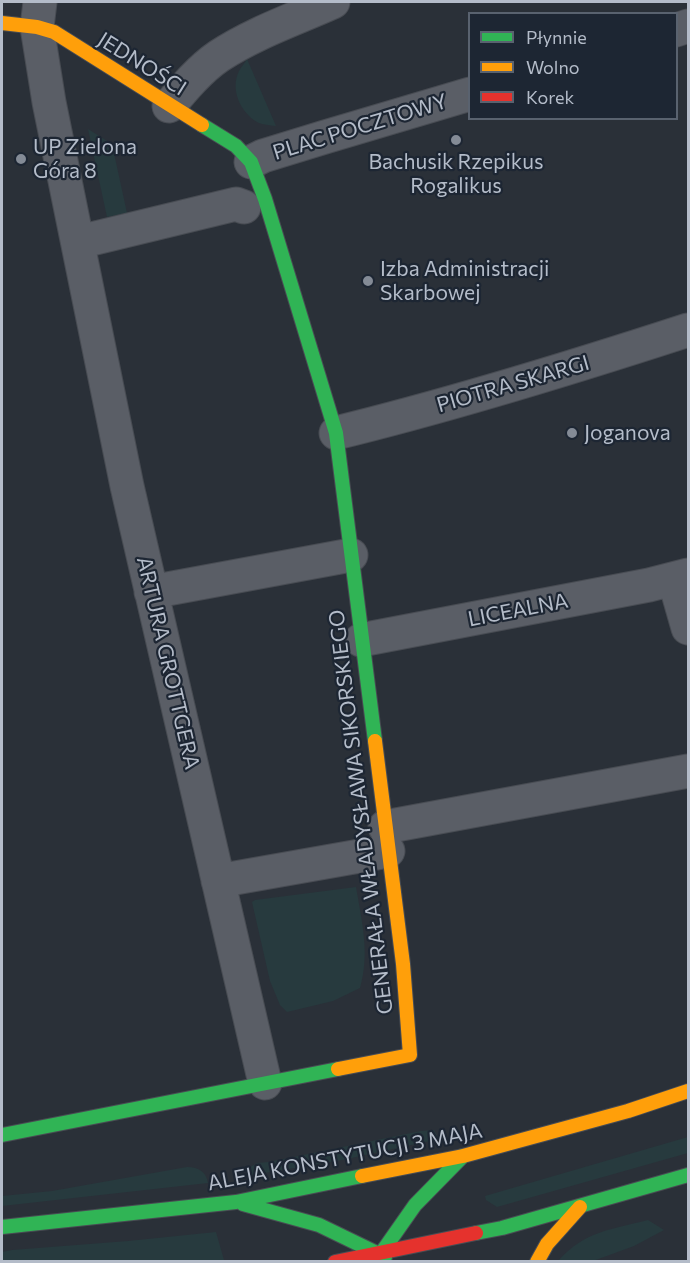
<!DOCTYPE html>
<meta charset="utf-8">
<style>
body{margin:0}
#map{position:relative;width:690px;height:1263px;overflow:hidden;background:#2a3038;font-family:Commissioner,sans-serif}
canvas{display:block}
.frame{position:absolute;inset:0;border:3px solid #b4bcc9;pointer-events:none}
.legend{position:absolute;left:468px;top:12px;width:210px;height:108px;box-sizing:border-box;background:#1d2633;border:2px solid #59626f;margin:0;padding:8px 10px;list-style:none;font-size:18px;color:#b4bcc9}
.legend li{display:flex;align-items:center;gap:12px;height:30px}
.legend b{width:30px;border:2px solid #59626f}
</style>
<div id="map">
<canvas width="690" height="1263"></canvas>
<div class="frame"></div>
<ul class="legend">
<li><b style="height:8px;background:#30b455"></b>Płynnie</li>
<li><b style="height:8px;background:#ff9f0a"></b>Wolno</li>
<li><b style="height:8px;background:#e5322d"></b>Korek</li>
</ul>
</div>
<script>
const c = document.querySelector('canvas').getContext('2d');
c.lineJoin = 'round';
function paint(path, color) {
  c.fillStyle = color;
  c.fill(path, 'evenodd');
}
function strokePath(path, color, width, dash) {
  c.strokeStyle = color;
  c.lineWidth = width;
  c.lineCap = dash ? 'butt' : 'round';
  c.setLineDash(dash || []);
  c.stroke(path);
}
function label(font, color, halo, rows, align = 'center') {
  c.font = font + ' Commissioner,sans-serif';
  c.lineWidth = 4.5;
  c.setLineDash([]);
  c.textBaseline = 'middle';
  c.strokeStyle = halo;
  c.fillStyle = color;
  for (const [text, x, y, turn = 0] of rows) {
    c.save();
    c.translate(x, y);
    c.rotate((+turn || 0) * Math.PI / 180);
    c.textAlign = isNaN(turn) ? turn : align;
    if (halo) c.strokeText(text, 0, 0);
    c.fillText(text, 0, 0);
    c.restore();
  }
}
const green = new Path2D(`
 M 247,59 L 276,126 C 270,125 262,125 257,122 C 240,112 230,89 239,71 C 241,67 245,63 247,59 Z
 M 88,129 L 112,144 L 127,213 L 107,217 Z
 M 356,887 C 362,922 370,954 360,988 L 333,1001 L 287,1012 L 280,1005 L 270,981 L 252,902 L 255,900 Z
 M 434,1130 L 439,1139 L 342,1160 L 247,1176 L 247,1169 L 257,1163 L 269,1162 L 421,1131 Z
 M 688,1137 L 688,1153 L 497,1207 L 486,1200 L 485,1196 Z
 M 187,1167 C 199,1167 206,1172 208,1183 L 2,1206 L 2,1196 L 52,1191 Z
 M 648,1220 L 664,1230 L 634,1246 L 593,1261 L 558,1261 C 586,1230 611,1230 648,1220 Z
 M 216,1232 L 224,1260 L 2,1261 L 2,1252 L 12,1250 L 128,1241 Z`);
const street = new Path2D(`
 M 40,2 L 37,27 L 49,102 L 127,486 L 265,1083
 M 676,30 L 688,26
 M 169,106 C 184,88 200,69 219,56 C 254,33 295,19 333,2
 M 251,162 L 263,156 L 325,137 L 470,94
 M 79,242 L 236,204 L 244,207
 M 336,433 C 455,404 571,368 688,330
 M 674,579 L 688,628
 M 151,592 L 351,555
 M 361,640 L 649,585 L 688,575
 M 385,827 L 688,771
 M 218,881 L 388,851`);
const fast = new Path2D(`
 M 202,125 L 236,146 L 251,162 L 265,199 L 336,433 L 375,741
 M 2,1135 L 338,1069
 M 243,1204 L 319,1225 L 385,1257
 M 2,1227 L 236,1202 L 362,1176
 M 476,1233 L 502,1228 L 688,1175
 M 375,1262 L 415,1205 L 463,1156`);
const slow = new Path2D(`
 M 2,23 L 37,27 L 54,32 L 202,125
 M 338,1069 L 410,1055 L 403,964 L 375,741
 M 362,1176 L 463,1156 L 628,1111 L 688,1091
 M 537,1262 L 547,1244 L 580,1207`);
const jam = new Path2D(`
 M 335,1262 L 476,1233`);
const markers = [
 [456,140,6,"#848b96"],
 [21,159,6,"#848b96"],
 [368,281,6,"#848b96"],
 [572,433,6,"#848b96"]
];
const streetNames = [
 ["JEDNOŚCI",142,64,32],
 ["PLAC POCZTOWY",360,127,-17],
 ["PIOTRA SKARGI",513,384,-16],
 ["LICEALNA",518,610,-11],
 ["ARTURA GROTTGERA",168,663,77],
 ["GENERAŁA WŁADYSŁAWA SIKORSKIEGO",361,812,-97],
 ["ALEJA KONSTYTUCJI 3 MAJA",345,1157,-11]
];
const poiNames = [
 ["UP Zielona",33,147],
 ["Góra 8",33,171],
 ["Bachusik Rzepikus",456,162,"center"],
 ["Rogalikus",456,186,"center"],
 ["Izba Administracji",380,269],
 ["Skarbowej",380,293],
 ["Joganova",584,433]
];
paint(green, '#273a3e');
strokePath(street, '#484c53', 35);
strokePath(fast, '#484c53', 16);
strokePath(slow, '#484c53', 16);
strokePath(jam, '#484c53', 16);
strokePath(street, '#5a5e66', 33);
strokePath(fast, '#30b455', 14);
strokePath(slow, '#ff9f0a', 14);
strokePath(jam, '#e5322d', 14);
for (const [x, y, r, color] of markers) {
  const dot = new Path2D();
  dot.arc(x, y, r, 0, 2 * Math.PI);
  c.fillStyle = color;
  c.fill(dot);
  strokePath(dot, '#1d2633', 2);
}
label('21px', '#b4bcc9', '#1d2633', streetNames);
label('21px', '#b4bcc9', '#1d2633', poiNames, 'left');
</script>
